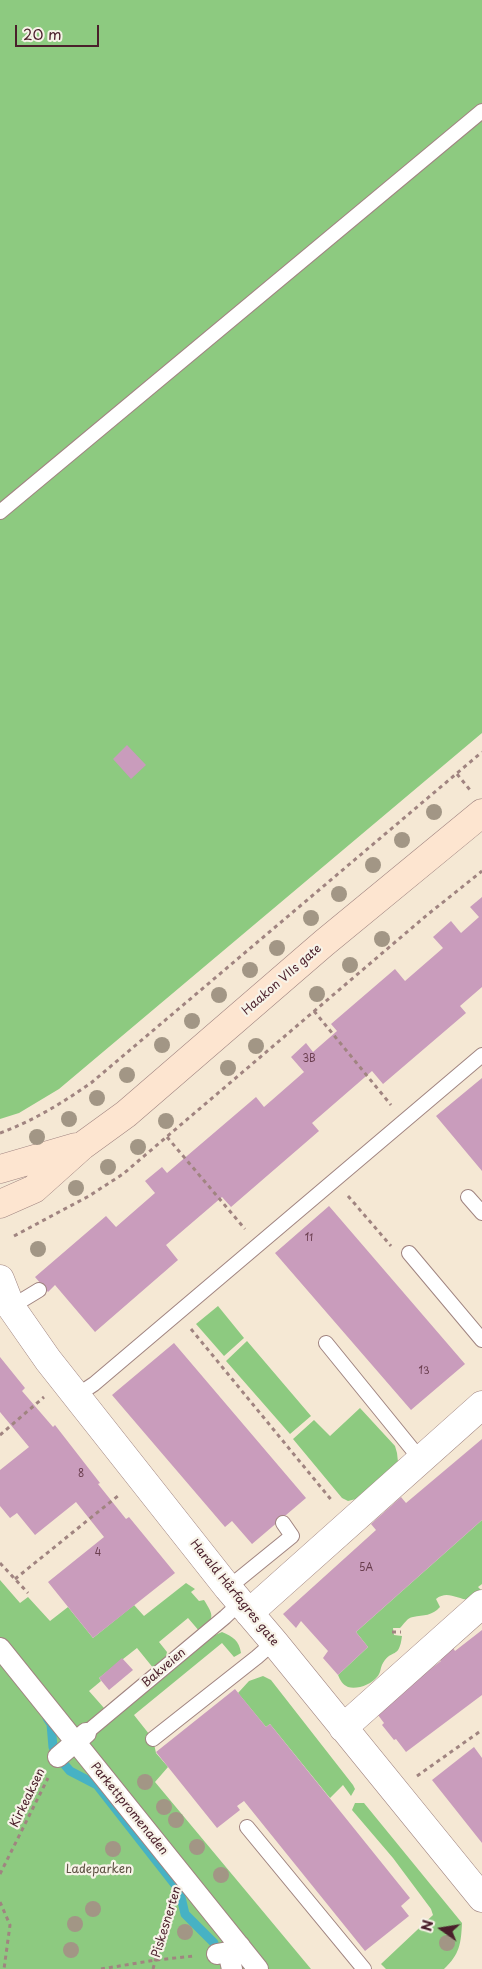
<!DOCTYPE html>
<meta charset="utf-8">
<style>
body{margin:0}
#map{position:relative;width:482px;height:1969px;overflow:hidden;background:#f5e8d4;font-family:"Playpen Sans",sans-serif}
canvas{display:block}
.north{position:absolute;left:417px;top:1904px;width:50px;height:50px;-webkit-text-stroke:4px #f7f3e8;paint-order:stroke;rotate:283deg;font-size:14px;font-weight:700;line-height:20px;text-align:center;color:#4a1f2b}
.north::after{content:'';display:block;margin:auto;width:18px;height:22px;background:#4a1f2b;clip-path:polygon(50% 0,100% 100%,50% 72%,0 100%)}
.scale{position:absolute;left:15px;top:25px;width:84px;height:22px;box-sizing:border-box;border:2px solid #4a1f2b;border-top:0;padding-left:6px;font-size:15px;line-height:18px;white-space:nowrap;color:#4a1f2b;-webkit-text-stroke:4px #f7f3e8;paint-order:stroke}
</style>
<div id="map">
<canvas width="482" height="1969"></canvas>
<div class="north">N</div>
<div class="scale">20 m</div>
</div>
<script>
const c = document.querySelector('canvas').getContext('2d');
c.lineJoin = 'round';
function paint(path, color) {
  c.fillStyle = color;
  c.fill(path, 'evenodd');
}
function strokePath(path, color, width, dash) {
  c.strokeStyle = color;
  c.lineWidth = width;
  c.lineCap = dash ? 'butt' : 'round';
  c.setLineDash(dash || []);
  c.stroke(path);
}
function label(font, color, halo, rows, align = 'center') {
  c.font = font + ' "Playpen Sans",sans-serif';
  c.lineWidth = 4.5;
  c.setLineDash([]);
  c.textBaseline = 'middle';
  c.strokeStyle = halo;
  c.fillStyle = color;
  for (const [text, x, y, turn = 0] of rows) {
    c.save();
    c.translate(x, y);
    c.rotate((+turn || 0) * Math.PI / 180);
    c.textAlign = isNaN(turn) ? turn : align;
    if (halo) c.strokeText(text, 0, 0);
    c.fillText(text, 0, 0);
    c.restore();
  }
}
const green = new Path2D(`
 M 0,0 L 482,0 L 482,733 L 59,1089 L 19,1113 L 0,1119 Z
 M 218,1306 L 244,1338 L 224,1356 L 196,1324 Z
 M 247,1341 L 311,1416 L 290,1434 L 226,1361 Z
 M 360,1408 L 395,1446 L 397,1453 L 398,1462 L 356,1499 L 348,1501 L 342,1498 L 293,1439 L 314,1420 L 330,1436 Z
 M 482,1520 L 482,1584 L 478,1587 L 482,1591 L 469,1600 C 457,1599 447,1590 436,1599 L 440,1607 C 432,1616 424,1615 413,1617 C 407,1618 404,1624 400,1628 L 393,1628 L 394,1635 L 402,1636 C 399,1660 392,1648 383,1663 C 380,1668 381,1673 377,1677 C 372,1684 357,1690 348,1687 C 343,1685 340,1680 338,1675 L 368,1647 L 356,1632 Z
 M 0,1580 L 20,1603 L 28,1597 L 50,1621 L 68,1607 L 93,1638 L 134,1605 L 144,1616 L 186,1583 L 195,1589 L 191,1592 L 199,1601 L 204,1600 C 214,1616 215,1618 200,1632 L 188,1618 L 159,1642 L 167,1652 L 166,1656 L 154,1669 L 137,1648 L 99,1678 L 101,1681 L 89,1691 L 104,1708 L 95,1716 L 104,1724 L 213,1636 L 222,1632 C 233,1637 239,1640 241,1653 L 234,1657 L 222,1643 L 134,1715 L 153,1739 L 156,1753 L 168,1767 L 155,1782 L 311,1969 L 0,1969 Z
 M 263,1676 L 271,1680 L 353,1785 L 355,1789 L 351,1796 L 343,1785 L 330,1798 L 270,1724 L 266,1727 L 238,1693 L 249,1681 Z
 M 355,1803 L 364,1803 L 462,1923 C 461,1943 460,1954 444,1969 L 386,1969 L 381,1964 L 433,1915 L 431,1909 L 393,1858 L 352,1810 Z`);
const stream = new Path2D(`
 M 47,1718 L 51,1724 L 53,1747 L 58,1757 L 70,1771 L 97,1785 L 176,1886 L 180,1893 L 185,1914 L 214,1943 L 217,1954`);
const building = new Path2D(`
 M 127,745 L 146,765 L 131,779 L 113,759 Z
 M 482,897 L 482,987 L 460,1006 L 466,1013 L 383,1084 L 372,1071 L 312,1123 L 319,1131 L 231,1207 L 222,1197 L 166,1245 L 178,1260 L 95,1332 L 55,1285 L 48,1292 L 35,1277 L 106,1216 L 116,1227 L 155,1193 L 145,1181 L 162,1167 L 167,1173 L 256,1097 L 264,1107 L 304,1072 L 291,1057 L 306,1043 L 313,1052 L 337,1031 L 331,1024 L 395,969 L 405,981 L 443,948 L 433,937 L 451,921 L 461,933 L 479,917 L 470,907 Z
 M 482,1078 L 482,1171 L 436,1116 Z
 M 329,1206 L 465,1364 L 411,1410 L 275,1253 Z
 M 174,1343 L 306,1498 L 252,1544 L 232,1521 L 225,1527 L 112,1395 Z
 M 0,1357 L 25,1388 L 22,1391 L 53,1427 L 55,1425 L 100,1483 L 98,1484 L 126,1519 L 129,1517 L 175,1573 L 93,1638 L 48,1582 L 104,1537 L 76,1502 L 35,1535 L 17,1513 L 10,1518 L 0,1506 L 0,1470 L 29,1447 L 0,1412 Z
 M 482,1439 L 482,1520 L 356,1632 L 368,1647 L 338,1675 L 323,1658 L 328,1651 L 301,1621 L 296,1628 L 283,1614 L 376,1530 L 371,1524 L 401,1497 L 406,1503 Z
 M 482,1630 L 482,1695 L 406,1752 L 396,1739 L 394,1740 L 382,1725 L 384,1723 L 375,1711 L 441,1661 L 437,1656 L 451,1645 L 455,1651 Z
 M 122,1658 L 133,1670 L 109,1690 L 99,1678 Z
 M 235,1689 L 266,1727 L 270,1724 L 410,1898 L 401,1906 L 409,1916 L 365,1951 L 244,1801 L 237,1806 L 240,1810 L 217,1828 L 156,1752 Z
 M 474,1747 L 482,1758 L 482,1843 L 432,1780 Z`);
const path = new Path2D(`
 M 457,774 L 470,790
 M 314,1011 L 391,1105
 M 0,1133 C 33,1121 62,1103 91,1083 L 482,752
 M 167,1137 L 245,1229
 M 348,1196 L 391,1246
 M 14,1236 L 89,1196 L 123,1174 L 427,915 L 482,871
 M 191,1329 L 333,1502
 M 0,1435 L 44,1397
 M 0,1563 L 28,1593
 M 15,1579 L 119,1495
 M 392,1632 L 401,1632
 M 417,1776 L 482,1730
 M 0,1874 L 48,1778
 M 0,1902 L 10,1925 L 4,1969
 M 101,1969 L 156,1960 L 194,1956
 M 153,1969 L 172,1900`);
const service = new Path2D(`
 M 0,512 L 482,111
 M 468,1197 L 482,1213
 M 409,1253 L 482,1340
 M 11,1307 L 39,1290
 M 326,1343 L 421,1460
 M 76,1396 L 94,1384 L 482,1055
 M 228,1588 L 292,1536 L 283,1523
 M 86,1733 L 225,1617 L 241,1602
 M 153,1739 L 257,1657 L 274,1642
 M 247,1827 L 364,1969`);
const pedestrian = new Path2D(`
 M 0,1648 L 258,1969
 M 58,1757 L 86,1733
 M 228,1952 L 232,1969
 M 217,1954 L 228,1952 L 240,1946`);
const minor = new Path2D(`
 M 0,1279 L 11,1307 L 48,1360 L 228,1588 L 274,1642 L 482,1898
 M 249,1613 L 482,1405
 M 343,1728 L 482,1604`);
const secondary = new Path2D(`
 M 0,1169 L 76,1147
 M 0,1204 L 34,1189 L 82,1146 L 126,1114 L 324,943 L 482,813`);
const trees = [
 [434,812],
 [402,840],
 [373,865],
 [339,894],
 [311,918],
 [382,939],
 [277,948],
 [350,965],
 [250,970],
 [317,994],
 [219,995],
 [192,1021],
 [162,1045],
 [256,1046],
 [228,1068],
 [127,1075],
 [97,1098],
 [69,1119],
 [166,1121],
 [37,1137],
 [138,1147],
 [108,1167],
 [76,1188],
 [38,1249],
 [145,1782],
 [164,1807],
 [176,1820],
 [197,1847],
 [113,1849],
 [221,1875],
 [93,1909],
 [75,1924],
 [185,1932],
 [447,1943],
 [71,1950]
];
const numberNames = [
 ["3B",309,1059],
 ["11",309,1238],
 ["13",424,1371],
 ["8",81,1474],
 ["4",98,1553],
 ["5A",366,1568]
];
const streetNames = [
 ["Haakon VIIs gate",282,980,-41],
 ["Harald Hårfagres gate",234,1593,51],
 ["Bakveien",164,1668,-40],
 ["Kirkeaksen",28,1798,-64],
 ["Parkettpromenaden",129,1809,51],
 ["Piskesnerten",167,1922,-73]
];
const parkNames = [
 ["Ladeparken",99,1870]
];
paint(green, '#8dca80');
strokePath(stream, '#47b2c4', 9);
paint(building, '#c99cbc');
strokePath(service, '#a08480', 16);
strokePath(pedestrian, '#a08480', 22);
strokePath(minor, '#a08480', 29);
strokePath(secondary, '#a08480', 29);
strokePath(path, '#a08480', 3, [4, 4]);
strokePath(service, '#fff', 14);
strokePath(pedestrian, '#fff', 20);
strokePath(minor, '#fff', 28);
strokePath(secondary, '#fde5d0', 28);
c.fillStyle = '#a29685';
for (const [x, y] of trees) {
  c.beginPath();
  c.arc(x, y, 8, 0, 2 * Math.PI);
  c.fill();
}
label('10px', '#6a3e4f', null, numberNames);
label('12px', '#4a1f2b', '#f7f3e8', streetNames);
label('12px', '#5e5244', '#f7f3e8', parkNames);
</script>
